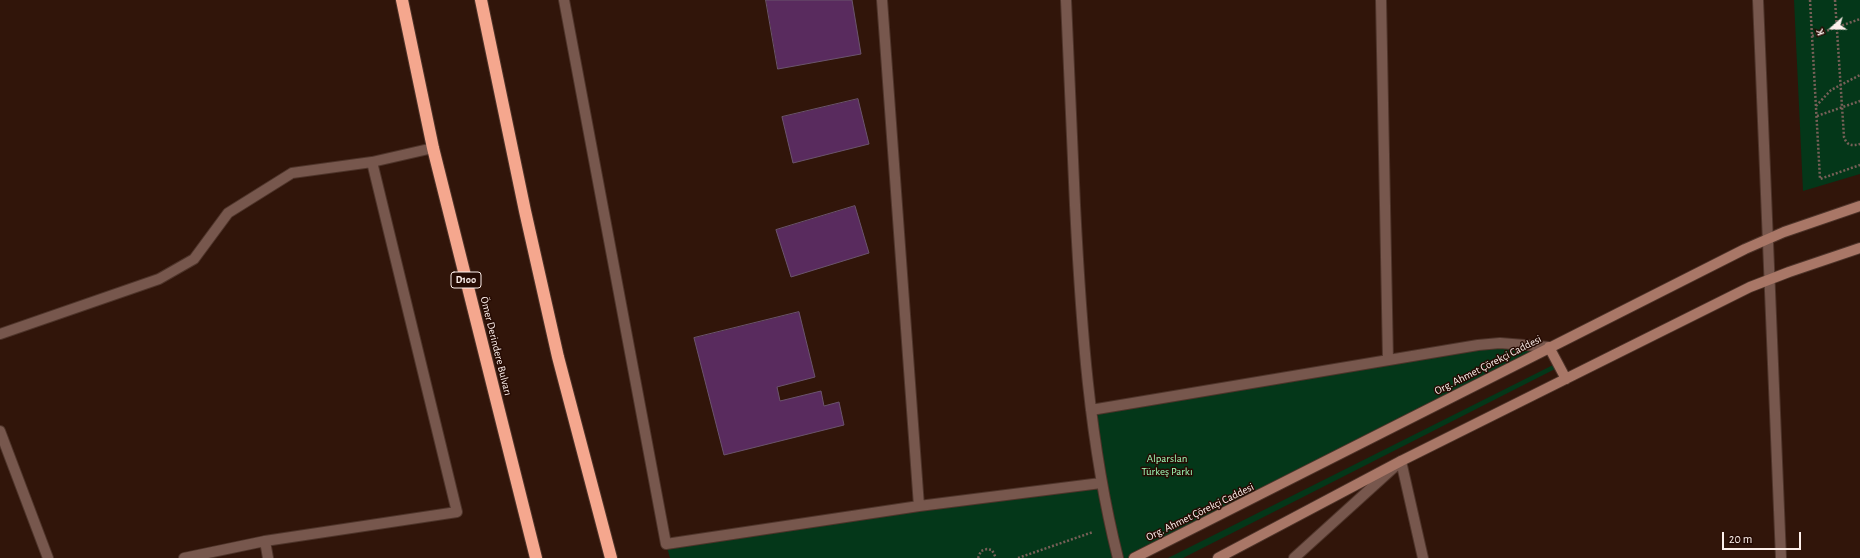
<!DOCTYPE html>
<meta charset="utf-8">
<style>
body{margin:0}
#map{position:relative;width:1860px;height:558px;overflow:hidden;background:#31150a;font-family:"Alegreya Sans",sans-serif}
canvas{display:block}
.north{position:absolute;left:1812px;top:8px;width:40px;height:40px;-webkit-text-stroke:3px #260b03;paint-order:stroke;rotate:250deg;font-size:11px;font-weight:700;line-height:16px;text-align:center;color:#fdf0ec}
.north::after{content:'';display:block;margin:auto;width:14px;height:18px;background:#fdf0ec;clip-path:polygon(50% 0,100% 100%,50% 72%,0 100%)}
.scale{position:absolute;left:1722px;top:532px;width:79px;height:18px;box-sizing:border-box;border:2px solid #fdf0ec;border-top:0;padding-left:5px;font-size:12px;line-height:14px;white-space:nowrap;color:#fdf0ec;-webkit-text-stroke:3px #260b03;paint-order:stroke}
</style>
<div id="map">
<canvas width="1860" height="558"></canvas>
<div class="north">K</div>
<div class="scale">20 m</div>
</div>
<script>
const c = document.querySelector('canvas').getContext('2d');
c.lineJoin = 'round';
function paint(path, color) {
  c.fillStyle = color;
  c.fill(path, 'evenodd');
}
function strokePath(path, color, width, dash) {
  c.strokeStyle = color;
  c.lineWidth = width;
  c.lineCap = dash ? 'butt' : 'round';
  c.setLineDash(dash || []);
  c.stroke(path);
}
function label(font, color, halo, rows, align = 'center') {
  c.font = font + ' "Alegreya Sans",sans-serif';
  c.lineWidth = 3;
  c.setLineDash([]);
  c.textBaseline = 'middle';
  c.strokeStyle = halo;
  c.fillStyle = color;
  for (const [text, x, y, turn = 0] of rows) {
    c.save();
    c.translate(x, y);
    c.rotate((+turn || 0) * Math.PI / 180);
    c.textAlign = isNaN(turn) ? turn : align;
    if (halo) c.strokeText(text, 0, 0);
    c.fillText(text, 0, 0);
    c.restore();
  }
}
const green = new Path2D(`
 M 1794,0 L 1860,0 L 1860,174 L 1803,191 Z
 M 1478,345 L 1549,347 L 1134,558 L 670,558 L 666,544 L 1101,483 L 1091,410 Z
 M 1555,364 L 1557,368 L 1183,558 L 1168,558 Z`);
const building = new Path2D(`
 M 766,0 L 852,0 L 861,54 L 778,69 Z
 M 858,99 L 869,144 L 793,163 L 782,117 Z
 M 855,206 L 869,253 L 791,277 L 776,230 Z
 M 799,312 L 815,377 L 777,387 L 780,401 L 821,391 L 824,406 L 839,402 L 844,425 L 724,455 L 694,338 Z`);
const path = new Path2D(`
 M 1810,0 L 1820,179 L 1860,165
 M 1835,0 L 1844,137 C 1847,146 1852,146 1860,144
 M 1812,36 L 1860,19
 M 1816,106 L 1831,90 L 1860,75
 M 1817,116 L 1860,101
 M 978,558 L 981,551 L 987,549 L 992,550 L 996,558
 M 1018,558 L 1093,532`);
const street = new Path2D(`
 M 564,0 L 666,544 L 919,506 L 1101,483
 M 882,0 L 919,506
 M 1066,0 C 1069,68 1072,137 1075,205 C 1081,323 1089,443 1118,558
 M 1381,0 L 1388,360
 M 1758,0 L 1781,558
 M 0,334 L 159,279 L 194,259 L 228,213 L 292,173 L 372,162 L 433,148
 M 1091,410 L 1478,345 L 1500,343 L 1549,347
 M 0,431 L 48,558
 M 265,541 L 268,558
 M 184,558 L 265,541 L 457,512 L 372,162
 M 1294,558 L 1401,461 L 1423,558`);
const secondary = new Path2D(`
 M 1549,347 L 1566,379
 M 1134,558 L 1745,249 L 1784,232 L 1860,206
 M 1218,558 L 1401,461 L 1750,287 L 1789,272 L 1860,248`);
const highway = new Path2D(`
 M 402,0 L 433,148 L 536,558
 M 481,0 L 525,211 L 558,357 L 611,558`);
const shields = [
 [466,280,30]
];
const shieldNames = [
 ["D100",466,280]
];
const streetNames = [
 ["Ömer Derindere Bulvarı",496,346,76],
 ["Org. Ahmet Çörekçi Caddesi",1488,365,-27],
 ["Org. Ahmet Çörekçi Caddesi",1200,512,-26]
];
const parkNames = [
 ["Alparslan",1167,459],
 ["Türkeş Parkı",1167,472]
];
paint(green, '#043719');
paint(building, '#592b5e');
strokePath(building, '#6b546d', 1);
strokePath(street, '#4e342a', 12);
strokePath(secondary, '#4e342a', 12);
strokePath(highway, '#4e342a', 14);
strokePath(path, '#776058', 2.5, [2, 2]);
strokePath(street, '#77574d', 10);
strokePath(secondary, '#a97767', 10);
strokePath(highway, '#f5a78e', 12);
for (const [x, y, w] of shields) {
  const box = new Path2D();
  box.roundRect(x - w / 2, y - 8, w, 16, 3);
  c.fillStyle = '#260b03';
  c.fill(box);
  strokePath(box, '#fdf0ec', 1);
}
label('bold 10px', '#fdf0ec', null, shieldNames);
label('11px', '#fdf0ec', '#260b03', streetNames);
label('11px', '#9ffeba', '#260b03', parkNames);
</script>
